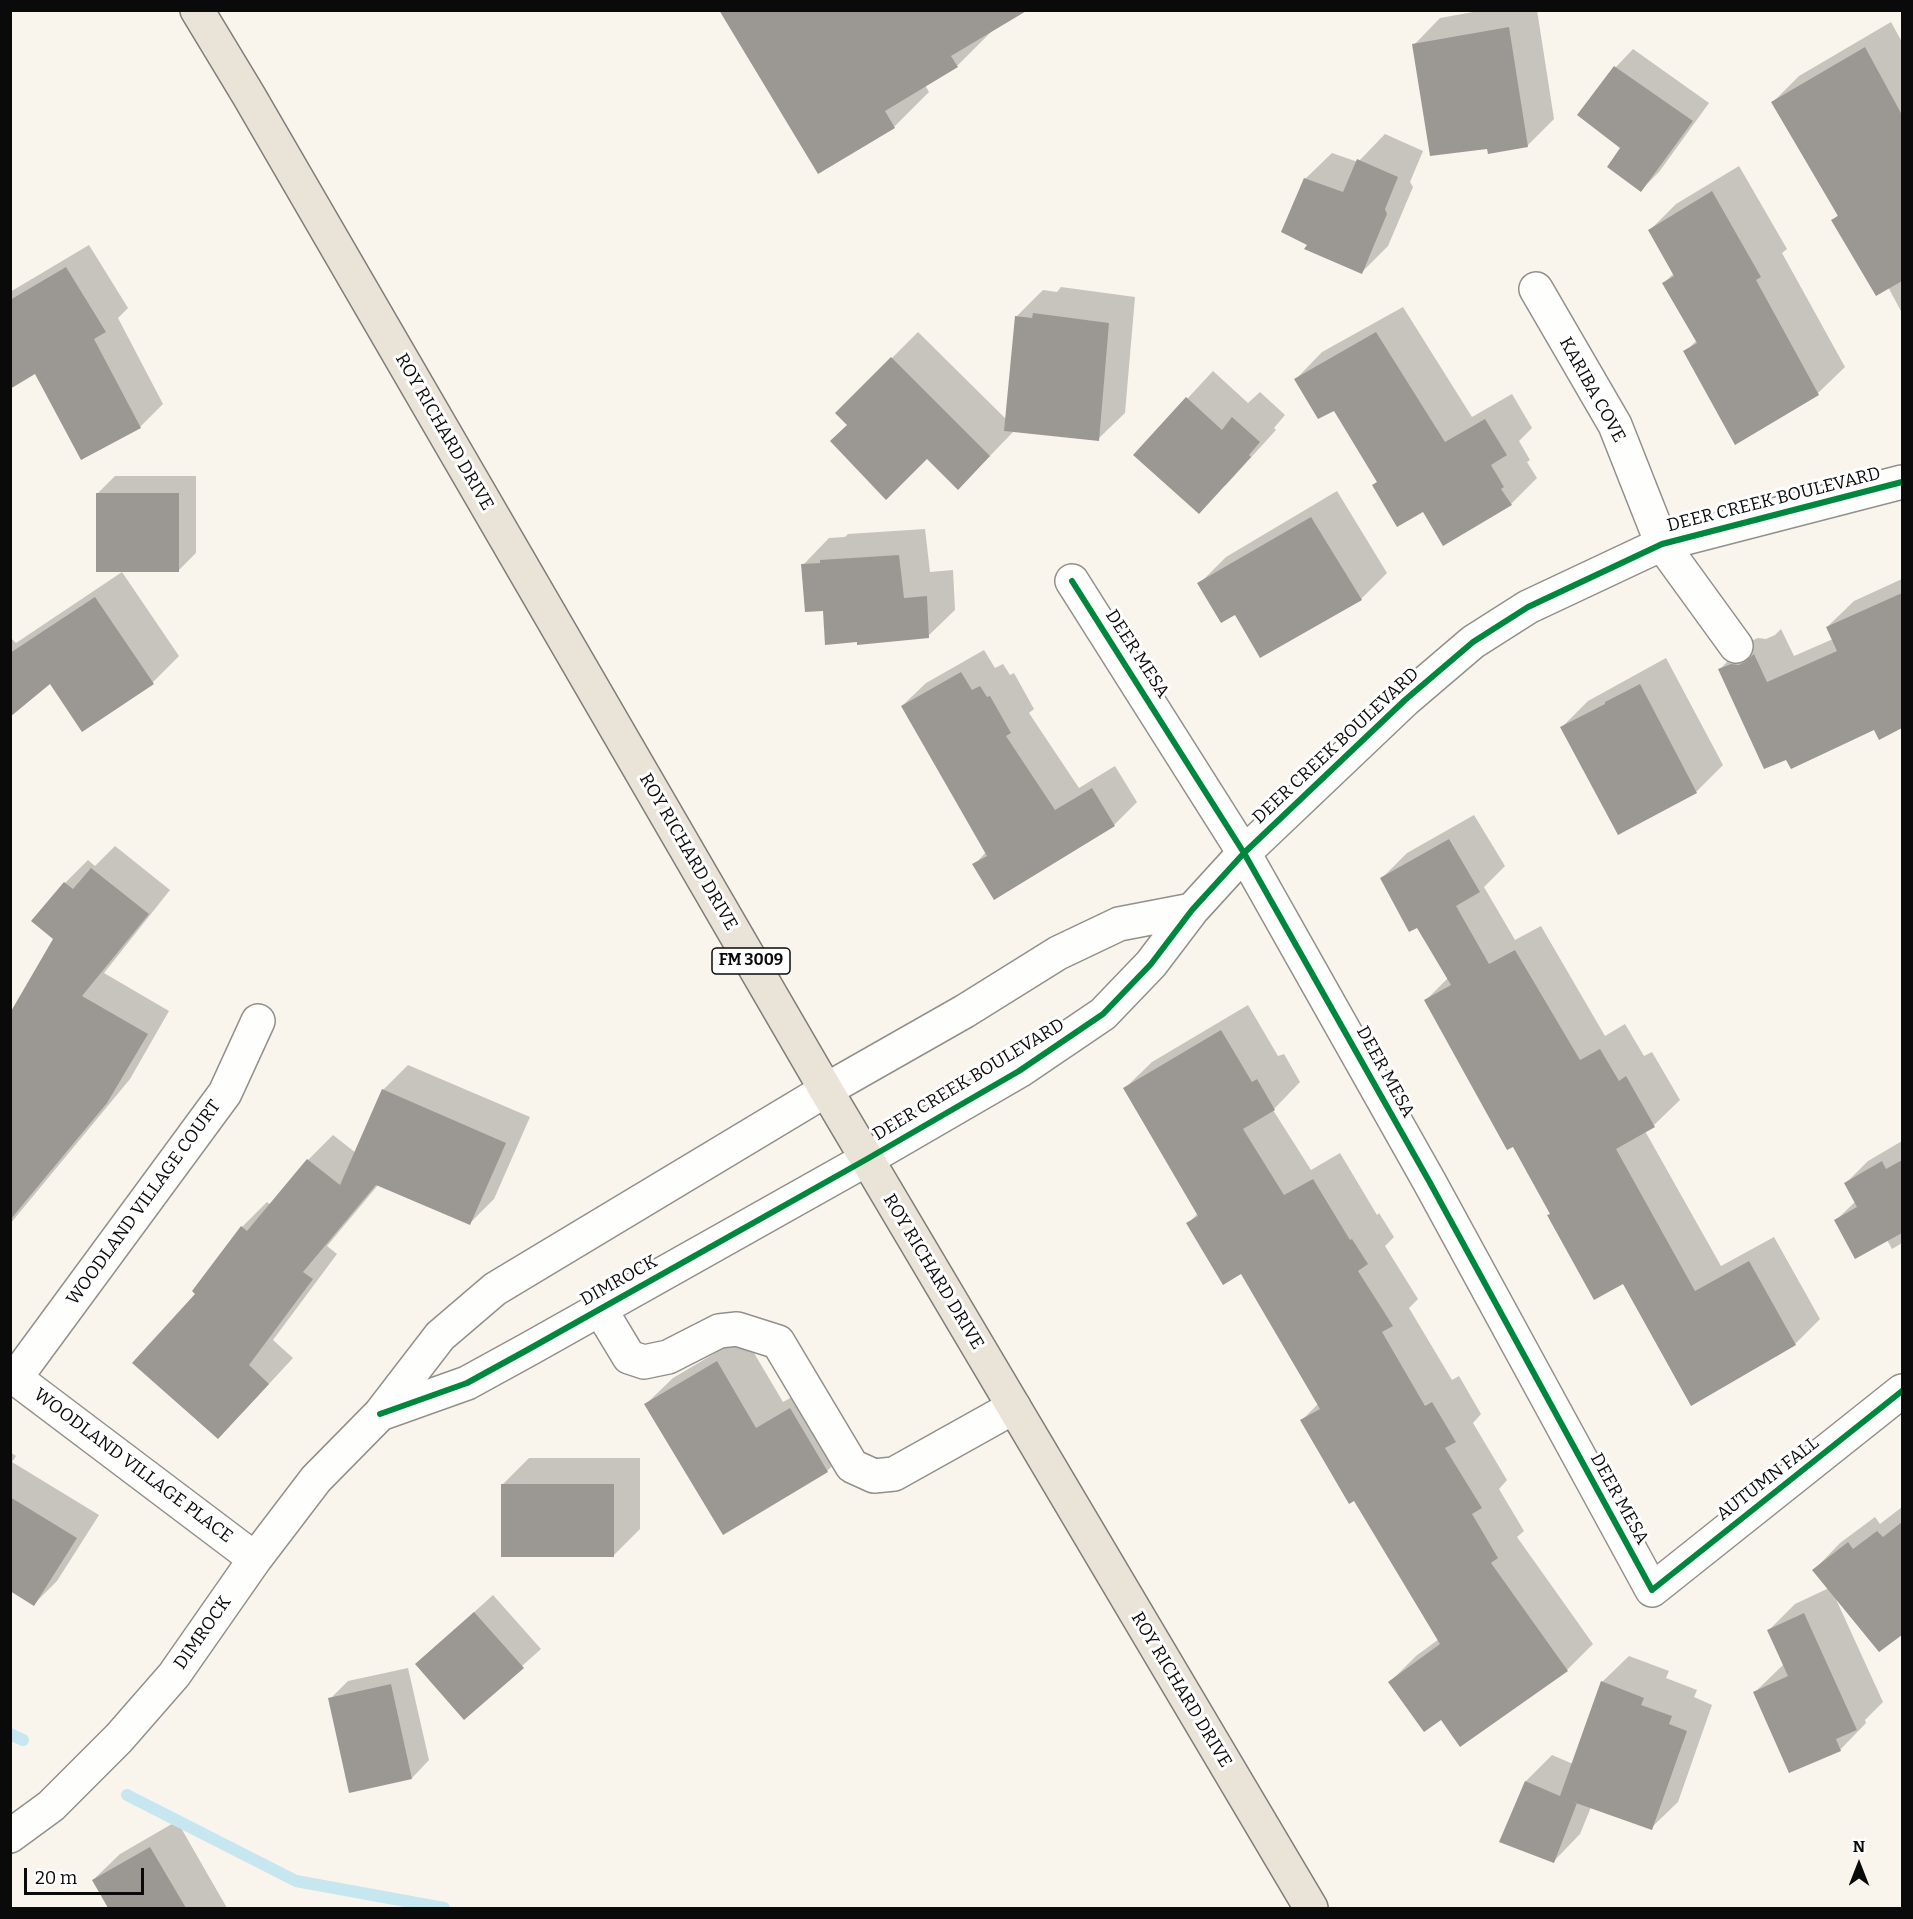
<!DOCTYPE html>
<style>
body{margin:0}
#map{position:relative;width:1913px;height:1919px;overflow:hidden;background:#f9f5ed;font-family:Bitter,serif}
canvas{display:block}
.frame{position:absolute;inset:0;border:12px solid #0a0a0a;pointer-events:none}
.north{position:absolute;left:1829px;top:1835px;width:60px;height:60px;-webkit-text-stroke:4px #fff;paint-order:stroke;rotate:0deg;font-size:16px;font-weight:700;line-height:24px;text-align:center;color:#0a0a0a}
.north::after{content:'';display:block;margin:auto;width:21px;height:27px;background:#0a0a0a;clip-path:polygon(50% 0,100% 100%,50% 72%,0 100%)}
.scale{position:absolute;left:24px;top:1868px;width:120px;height:27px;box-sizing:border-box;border:3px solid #0a0a0a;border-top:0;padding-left:8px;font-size:18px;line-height:21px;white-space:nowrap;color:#0a0a0a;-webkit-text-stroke:4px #fff;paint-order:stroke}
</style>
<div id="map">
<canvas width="1913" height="1919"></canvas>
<div class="frame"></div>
<div class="north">N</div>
<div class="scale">20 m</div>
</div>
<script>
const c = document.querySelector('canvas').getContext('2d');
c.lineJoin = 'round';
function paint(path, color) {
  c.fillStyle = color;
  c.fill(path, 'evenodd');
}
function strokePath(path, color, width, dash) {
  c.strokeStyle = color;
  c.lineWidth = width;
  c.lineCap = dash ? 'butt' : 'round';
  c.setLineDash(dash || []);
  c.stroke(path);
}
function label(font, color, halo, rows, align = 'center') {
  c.font = font + ' Bitter,serif';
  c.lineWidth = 6;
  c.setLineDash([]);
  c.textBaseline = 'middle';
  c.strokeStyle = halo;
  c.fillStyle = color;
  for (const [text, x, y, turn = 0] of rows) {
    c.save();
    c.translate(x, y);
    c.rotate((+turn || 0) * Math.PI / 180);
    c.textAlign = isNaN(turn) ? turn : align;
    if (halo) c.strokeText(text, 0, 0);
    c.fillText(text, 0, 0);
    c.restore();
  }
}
const shadow = new Path2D(`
 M 1484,10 L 1537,10 L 1554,119 L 1527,146 L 1488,148 L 1414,45 L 1440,18 Z
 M 720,11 L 992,31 L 957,66 L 925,85 L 929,92 L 894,127 L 818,172 Z
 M 1891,22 L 1902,42 L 1902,313 L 1888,287 L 1833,220 L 1839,214 L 1773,102 L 1799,76 Z
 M 1633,49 L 1709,103 L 1659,172 L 1641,190 L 1622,147 L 1579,115 L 1616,67 Z
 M 1385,134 L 1423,151 L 1410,182 L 1413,187 L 1388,246 L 1362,272 L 1309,245 L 1305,179 L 1332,153 L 1358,162 Z
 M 1739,166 L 1787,249 L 1782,253 L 1845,367 L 1818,393 L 1735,443 L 1685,352 L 1697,340 L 1664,283 L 1674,273 L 1650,230 L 1676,204 Z
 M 89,245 L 128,308 L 118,318 L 163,404 L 140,427 L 36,372 L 10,375 L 10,292 Z
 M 1061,287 L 1135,297 L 1125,413 L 1098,439 L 1014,431 L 984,462 L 927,457 L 849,425 L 837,413 L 918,332 L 1007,420 L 1016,317 L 1043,290 L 1057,292 Z
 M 1403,307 L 1472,417 L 1512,394 L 1532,428 L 1519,441 L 1530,460 L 1527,462 L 1537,478 L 1511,504 L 1423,510 L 1374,485 L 1378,481 L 1334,409 L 1296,379 L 1322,352 Z
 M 1213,371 L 1248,403 L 1260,392 L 1285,415 L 1274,428 L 1276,430 L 1225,486 L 1135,455 Z
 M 115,476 L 196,476 L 196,553 L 178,571 L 98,493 Z
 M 1337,491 L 1387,573 L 1361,599 L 1236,613 L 1199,584 L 1226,557 Z
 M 925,529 L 930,572 L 953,570 L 955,610 L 928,636 L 824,610 L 803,565 L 829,538 L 845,537 L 848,534 Z
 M 122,572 L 179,656 L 153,682 L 83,730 L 50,682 L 10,715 L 10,637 L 16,643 Z
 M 1902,579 L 1902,726 L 1879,738 L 1875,728 L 1720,669 L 1746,643 L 1758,638 L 1766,639 L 1775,635 L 1781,629 L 1794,656 L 1833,639 L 1827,627 L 1854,601 Z
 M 984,650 L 995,668 L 1003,664 L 1010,675 L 1014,673 L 1034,709 L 1029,713 L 1079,788 L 1115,766 L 1137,802 L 1114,825 L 974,865 L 987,851 L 902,706 L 926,683 Z
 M 1666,658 L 1723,765 L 1696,792 L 1562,727 L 1588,701 Z
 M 1474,815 L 1505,866 L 1484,887 L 1515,940 L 1541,926 L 1605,1036 L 1625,1024 L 1644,1056 L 1652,1052 L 1680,1100 L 1654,1125 L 1645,1131 L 1721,1266 L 1774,1237 L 1820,1319 L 1795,1344 L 1624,1282 L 1552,1213 L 1514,1145 L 1426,1000 L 1448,978 L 1417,926 L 1382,878 L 1407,853 Z
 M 115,846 L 170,890 L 104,973 L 169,1011 L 130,1079 L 10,1224 L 10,1033 L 55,938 L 34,921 L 65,883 L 88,860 L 95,866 Z
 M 1248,1005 L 1278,1056 L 1284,1054 L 1300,1082 L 1273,1110 L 1311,1170 L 1340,1153 L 1377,1215 L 1379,1213 L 1394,1237 L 1385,1246 L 1418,1299 L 1409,1308 L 1452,1380 L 1459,1376 L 1481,1414 L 1473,1423 L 1507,1480 L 1499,1489 L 1524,1531 L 1517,1537 L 1593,1644 L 1567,1670 L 1441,1718 L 1390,1682 L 1416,1656 L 1439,1639 L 1354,1499 L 1302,1420 L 1318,1404 L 1242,1272 L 1188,1224 L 1198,1213 L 1125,1088 L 1152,1062 Z
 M 408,1065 L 530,1117 L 494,1199 L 469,1224 L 379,1184 L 327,1246 L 337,1254 L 273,1340 L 293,1358 L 243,1412 L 197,1293 L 242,1227 L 267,1202 L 271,1205 L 308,1160 L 333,1135 L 356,1153 L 383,1090 Z
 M 1902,1141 L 1902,1243 L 1892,1249 L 1887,1240 L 1836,1220 L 1856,1201 L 1846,1183 L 1868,1161 Z
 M 744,1336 L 783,1402 L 817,1383 L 854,1445 L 827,1471 L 646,1404 L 673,1378 Z
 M 10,1452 L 16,1456 L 12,1462 L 99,1515 L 57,1581 L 34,1604 L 10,1589 Z
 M 529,1458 L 640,1458 L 640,1529 L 614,1555 L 502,1485 Z
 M 1902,1507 L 1902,1633 L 1879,1650 L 1835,1597 L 1883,1702 L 1865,1720 L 1866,1723 L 1840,1750 L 1755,1692 L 1784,1664 L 1769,1630 L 1795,1604 L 1829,1588 L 1814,1570 L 1840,1543 L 1875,1517 L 1880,1524 Z
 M 493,1595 L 541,1649 L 464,1718 L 417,1664 Z
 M 1629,1656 L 1669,1671 L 1666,1678 L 1697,1690 L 1694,1697 L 1712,1705 L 1678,1802 L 1651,1828 L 1591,1807 L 1580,1834 L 1554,1861 L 1501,1841 L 1526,1781 L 1552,1755 L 1573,1764 L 1602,1682 Z
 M 408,1668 L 429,1760 L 412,1778 L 330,1699 L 348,1681 Z
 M 177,1821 L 227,1908 L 110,1908 L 93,1880 L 120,1854 Z`);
const stream = new Path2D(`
 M 10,1734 L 23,1740
 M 127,1795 L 296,1881 L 444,1908`);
const building = new Path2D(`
 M 719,10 L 1028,10 L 951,56 L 958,67 L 885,111 L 895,128 L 818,174 Z
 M 1509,27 L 1528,147 L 1488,154 L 1487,149 L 1430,156 L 1412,44 Z
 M 1865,47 L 1902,115 L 1902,281 L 1876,296 L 1831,220 L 1838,216 L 1771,102 Z
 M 1614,66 L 1693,121 L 1641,192 L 1607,167 L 1620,148 L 1577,115 Z
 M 1357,159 L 1398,177 L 1385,209 L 1387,214 L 1362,274 L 1304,249 L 1307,245 L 1281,232 L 1304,178 L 1343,192 Z
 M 1712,191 L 1761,277 L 1756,280 L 1819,395 L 1735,445 L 1683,351 L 1697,343 L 1662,283 L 1674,276 L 1648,230 Z
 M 66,267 L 106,332 L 94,339 L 141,428 L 81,460 L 35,374 L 10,389 L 10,300 Z
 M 1033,313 L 1109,323 L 1099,441 L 1004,431 L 1015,316 L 1032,318 Z
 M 1376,332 L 1445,442 L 1485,419 L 1507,455 L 1491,465 L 1504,487 L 1501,489 L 1512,505 L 1443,546 L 1423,512 L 1397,527 L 1372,485 L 1377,482 L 1334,411 L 1318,419 L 1294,379 Z
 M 891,357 L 990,456 L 958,490 L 927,459 L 886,500 L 830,441 L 847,425 L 835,413 Z
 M 1186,397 L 1222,430 L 1232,417 L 1260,442 L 1249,455 L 1251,457 L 1199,514 L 1133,455 Z
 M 96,493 L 179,493 L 179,572 L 96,572 Z
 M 1311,517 L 1362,600 L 1260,658 L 1235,615 L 1221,623 L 1197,583 Z
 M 899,555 L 904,598 L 927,596 L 929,638 L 857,645 L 857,642 L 825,645 L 823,611 L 805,612 L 801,564 L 820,563 L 820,560 Z
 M 1902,593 L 1902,728 L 1879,740 L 1874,730 L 1791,769 L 1786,760 L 1764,769 L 1718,669 L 1731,664 L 1739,665 L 1746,661 L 1754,654 L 1767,682 L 1837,651 L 1826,627 Z
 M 95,597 L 154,684 L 82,732 L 50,684 L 10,717 L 10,653 Z
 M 961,672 L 972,690 L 980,686 L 987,697 L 990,696 L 1011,733 L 1006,736 L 1055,810 L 1092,788 L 1115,826 L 994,900 L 972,864 L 987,856 L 901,706 Z
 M 1640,684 L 1697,793 L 1618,835 L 1560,727 L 1605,704 L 1605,702 Z
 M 1449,839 L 1480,892 L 1456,906 L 1489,964 L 1515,950 L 1580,1060 L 1600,1049 L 1619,1081 L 1626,1076 L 1655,1127 L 1616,1149 L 1695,1291 L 1749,1261 L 1796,1345 L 1691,1406 L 1623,1284 L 1594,1300 L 1547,1215 L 1550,1214 L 1513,1147 L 1507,1150 L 1424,1000 L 1451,985 L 1417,928 L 1409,932 L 1380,878 Z
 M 91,868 L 149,914 L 82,996 L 148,1034 L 107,1103 L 10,1220 L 10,1013 L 53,939 L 31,921 L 64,882 L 73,889 Z
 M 1221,1030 L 1252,1082 L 1257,1079 L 1275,1110 L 1243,1129 L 1284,1195 L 1313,1179 L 1350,1240 L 1352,1239 L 1368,1264 L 1358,1271 L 1393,1326 L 1382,1332 L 1425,1406 L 1432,1402 L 1456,1442 L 1445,1448 L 1482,1508 L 1472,1514 L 1498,1558 L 1491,1563 L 1568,1671 L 1460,1747 L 1441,1720 L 1424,1732 L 1388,1682 L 1440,1644 L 1354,1501 L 1349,1504 L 1300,1420 L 1320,1409 L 1241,1274 L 1223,1285 L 1186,1223 L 1198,1216 L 1123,1088 Z
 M 382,1089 L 506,1143 L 470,1225 L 376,1185 L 303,1272 L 313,1279 L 249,1365 L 269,1384 L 218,1439 L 132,1363 L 195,1294 L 192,1291 L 241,1226 L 247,1231 L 307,1159 L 340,1185 Z
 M 1902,1160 L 1902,1233 L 1855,1259 L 1834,1220 L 1857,1207 L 1844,1183 L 1882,1161 L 1886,1169 Z
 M 717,1361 L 756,1428 L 790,1408 L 828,1472 L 723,1535 L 644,1404 Z
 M 501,1484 L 614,1484 L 614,1557 L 501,1557 Z
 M 10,1497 L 77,1538 L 34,1606 L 10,1591 Z
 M 1902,1522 L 1902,1635 L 1879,1652 L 1812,1570 L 1848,1542 L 1853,1549 L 1877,1531 L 1883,1537 Z
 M 474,1612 L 524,1668 L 464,1720 L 415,1664 Z
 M 1804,1613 L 1857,1730 L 1836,1739 L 1841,1751 L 1789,1773 L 1753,1692 L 1788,1676 L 1767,1630 Z
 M 1601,1681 L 1644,1698 L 1641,1705 L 1672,1716 L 1669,1724 L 1687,1731 L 1652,1830 L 1573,1802 L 1577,1803 L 1554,1863 L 1499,1842 L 1525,1781 L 1560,1796 Z
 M 391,1684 L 412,1779 L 349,1793 L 328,1698 Z
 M 150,1847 L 186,1908 L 108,1908 L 92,1880 Z`);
const minor = new Path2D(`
 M 1536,289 L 1615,425 L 1662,544 L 1736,646
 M 1072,581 L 1244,853 L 1429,1181 L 1652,1590 L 1902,1391
 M 600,1309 L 629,1357 L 644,1362 L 668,1357 L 719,1331 L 737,1329 L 778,1342 L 852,1466 L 874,1476 L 894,1474 L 1014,1407
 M 10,1374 L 255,1559
 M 16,1377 L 225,1093 L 258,1021
 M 380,1414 L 467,1383 L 529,1349 L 867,1159 L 1019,1071 L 1103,1014 L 1151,964 L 1192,910 L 1244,853 L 1405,700 L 1473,642 L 1528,607 L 1662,544 L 1902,482
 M 10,1836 L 51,1806 L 119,1738 L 174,1675 L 255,1559 L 316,1479 L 380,1414 L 440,1336 L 495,1289 L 826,1090 L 965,1011 L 1058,953 L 1119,924 L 1192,910`);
const major = new Path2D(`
 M 197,10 L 249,96 L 826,1090 L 1311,1908`);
const cycleway = new Path2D(`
 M 1072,581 L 1244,853 L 1429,1181 L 1652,1590 L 1902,1391
 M 380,1414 L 467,1383 L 529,1349 L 867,1159 L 1019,1071 L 1103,1014 L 1151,964 L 1192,910 L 1244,853 L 1405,700 L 1473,642 L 1528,607 L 1662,544 L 1902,482`);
const shields = [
 [751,961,78]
];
const shieldNames = [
 ["FM 3009",751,961]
];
const streetNames = [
 ["KARIBA COVE",1592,390,61],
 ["ROY RICHARD DRIVE",444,432,60],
 ["DEER CREEK BOULEVARD",1774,500,-14],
 ["DEER MESA",1137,654,57],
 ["DEER CREEK BOULEVARD",1336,746,-43],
 ["ROY RICHARD DRIVE",688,852,60],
 ["DEER MESA",1385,1072,61],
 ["DEER CREEK BOULEVARD",969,1080,-31],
 ["WOODLAND VILLAGE COURT",144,1203,-54],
 ["ROY RICHARD DRIVE",933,1272,59],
 ["DIMROCK",619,1281,-29],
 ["WOODLAND VILLAGE PLACE",133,1466,37],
 ["AUTUMN FALL",1768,1479,-38],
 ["DEER MESA",1619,1499,61],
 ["DIMROCK",203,1633,-55],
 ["ROY RICHARD DRIVE",1181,1690,59]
];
paint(shadow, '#0003');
strokePath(stream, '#c6e6f0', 12);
paint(building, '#9b9894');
strokePath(minor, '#92908c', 36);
strokePath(major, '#7f7d7a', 36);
strokePath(minor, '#fefefc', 33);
strokePath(major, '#eae3d7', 33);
strokePath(cycleway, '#00873e', 6);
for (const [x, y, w] of shields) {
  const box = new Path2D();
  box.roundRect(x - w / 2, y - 13, w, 26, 4.5);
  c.fillStyle = '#fff';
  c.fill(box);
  strokePath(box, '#0a0a0a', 1.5);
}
label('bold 16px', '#0a0a0a', null, shieldNames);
label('18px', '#0a0a0a', '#fff', streetNames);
</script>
